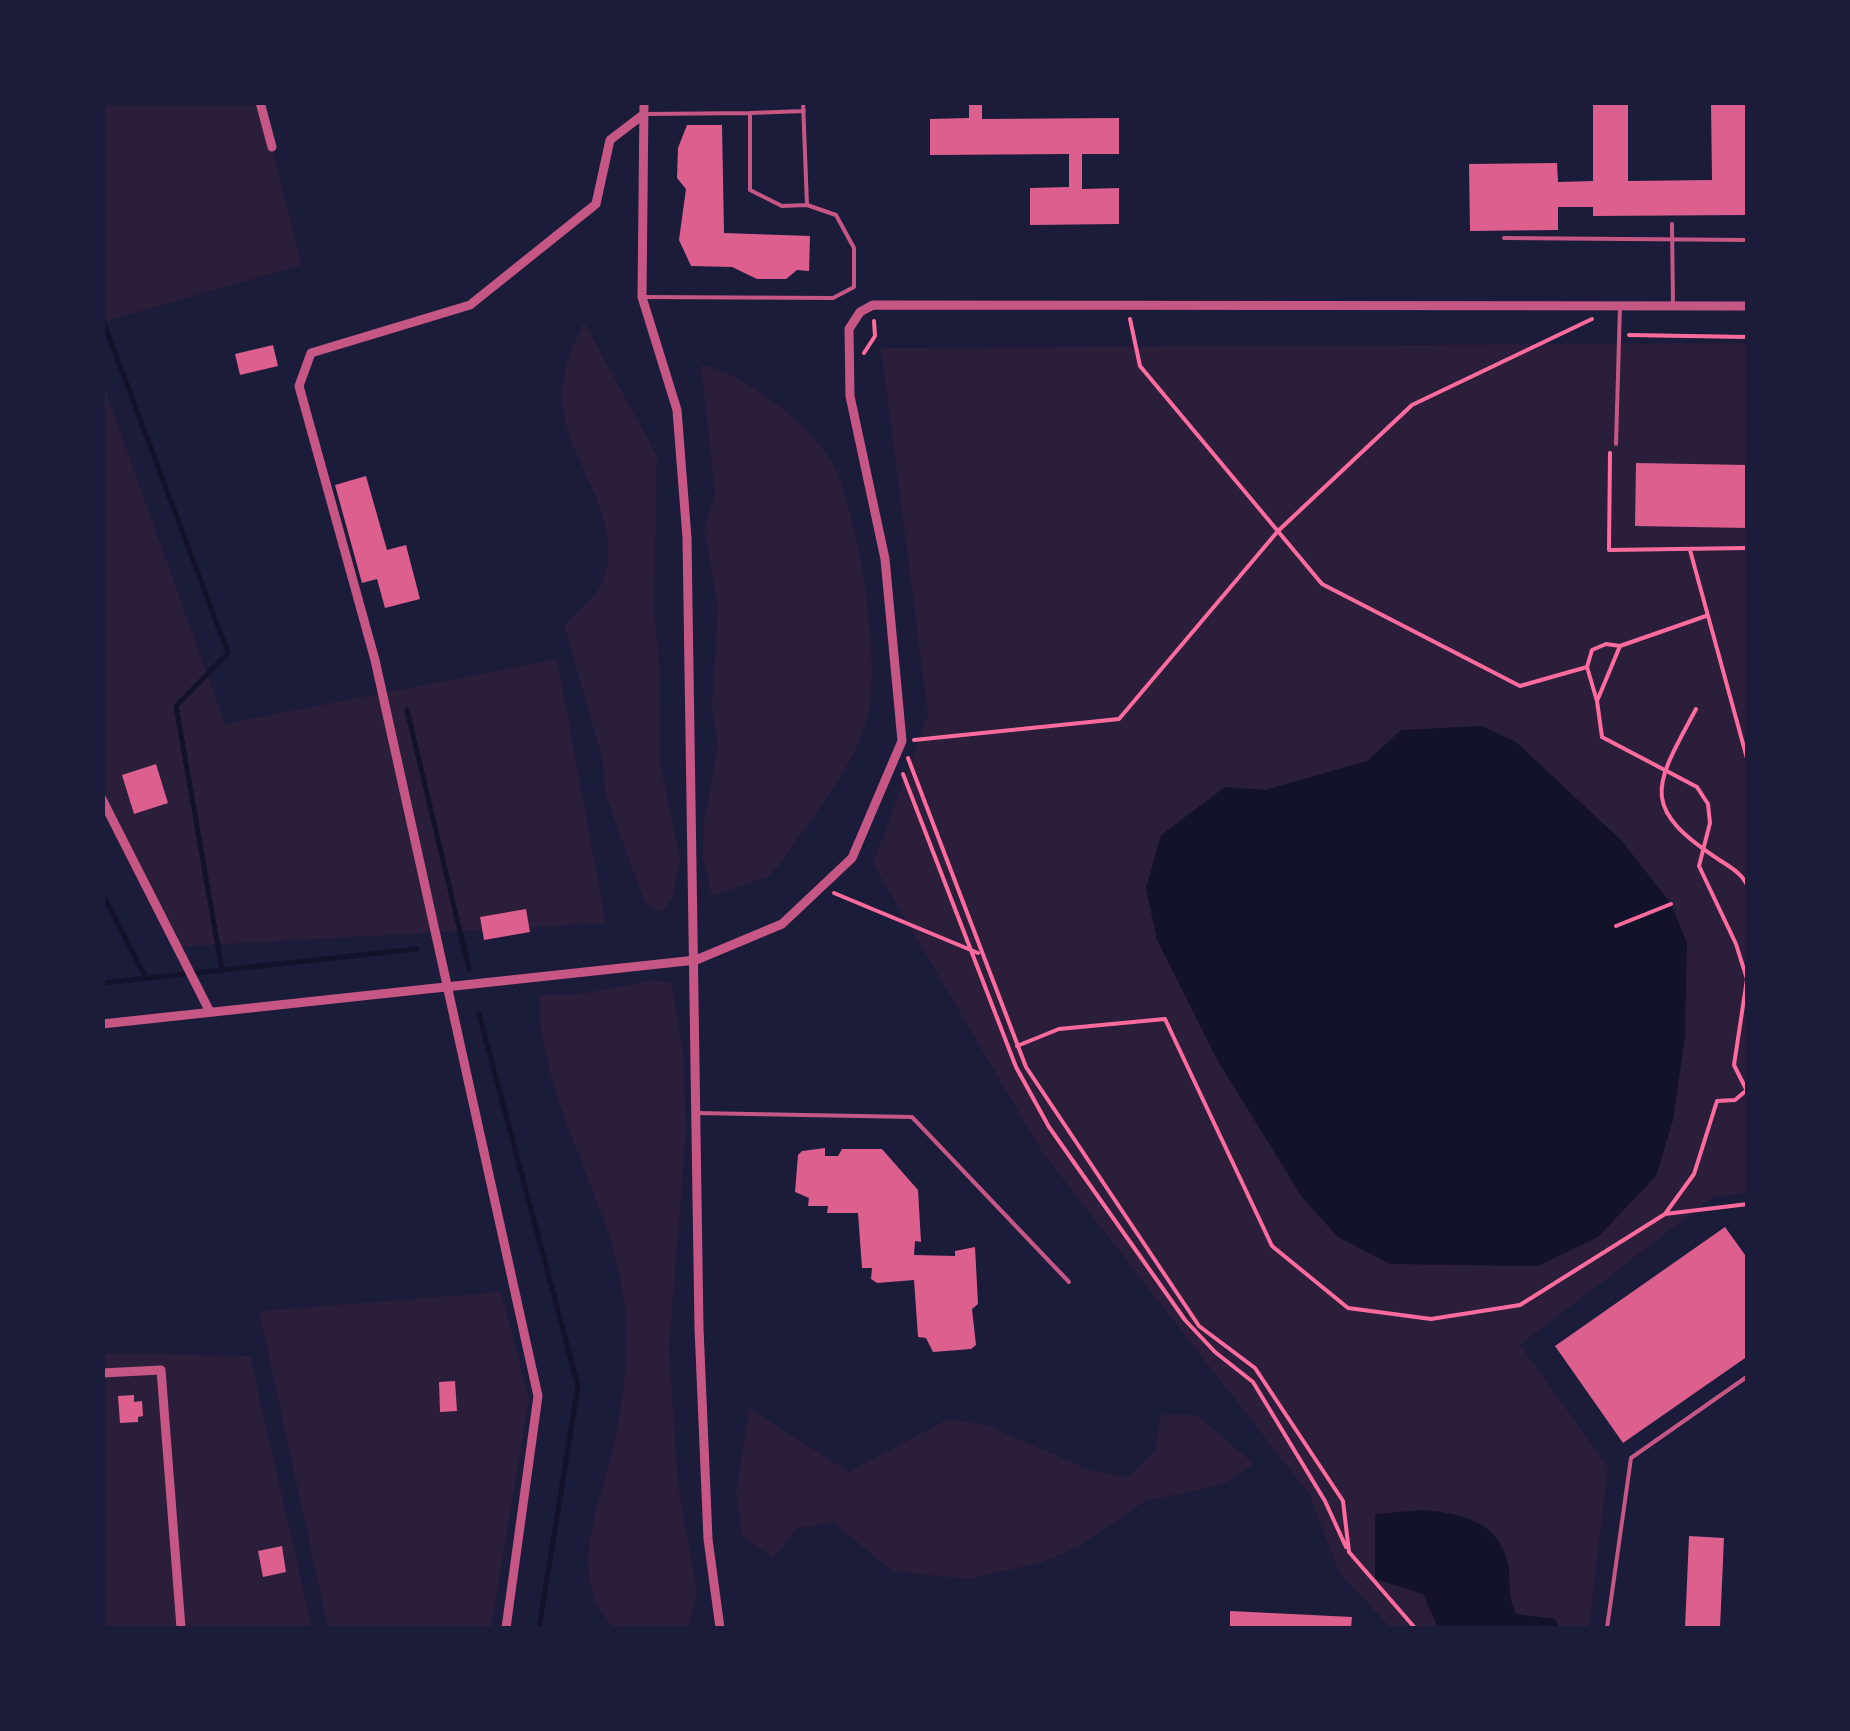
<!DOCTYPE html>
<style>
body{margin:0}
#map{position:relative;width:1850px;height:1731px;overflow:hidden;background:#1b1b3a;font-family:"IBM Plex Serif",serif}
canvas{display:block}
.frame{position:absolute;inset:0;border:105px solid #1b1b3a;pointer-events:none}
</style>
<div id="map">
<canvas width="1850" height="1731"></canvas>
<div class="frame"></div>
</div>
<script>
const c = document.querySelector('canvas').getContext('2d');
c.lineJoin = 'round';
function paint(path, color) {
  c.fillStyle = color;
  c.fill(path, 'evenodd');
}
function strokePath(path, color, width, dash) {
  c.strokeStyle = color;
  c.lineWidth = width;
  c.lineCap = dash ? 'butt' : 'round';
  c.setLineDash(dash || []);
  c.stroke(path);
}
const green = new Path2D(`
 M 103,103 L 260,103 L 302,265 L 103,322 Z
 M 584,322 L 657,456 L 654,612 L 660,669 L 660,764 L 680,858 L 673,896 L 662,912 L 645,903 L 606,796 L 602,757 L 564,625 C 575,614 594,599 601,585 C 632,517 557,455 562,389 C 564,364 574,344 584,322 Z
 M 1747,343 L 1747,1193 L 1713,1197 L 1520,1345 L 1608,1467 L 1589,1628 L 1391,1628 L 1340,1574 L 1309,1494 L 1042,1152 L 873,864 L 928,715 L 881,348 Z
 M 701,365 C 742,371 812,426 832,463 C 859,511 881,662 868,715 C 853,772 811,816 780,865 L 767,877 L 712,896 L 703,860 L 704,822 L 718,747 L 712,706 L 718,607 L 704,529 L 715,493 Z
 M 102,381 L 225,724 L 557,659 L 606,923 L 172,947 L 103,814 Z
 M 654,980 L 672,983 L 684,1058 L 686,1134 L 669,1348 L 678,1484 L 697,1594 L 688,1628 L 618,1628 L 612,1627 C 606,1617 596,1605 593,1594 C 578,1546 603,1492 614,1445 C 623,1402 629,1354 625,1309 C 614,1201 539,1105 539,995 L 575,995 Z
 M 501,1292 L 529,1399 L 491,1628 L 328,1628 L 259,1311 Z
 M 103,1353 L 250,1356 L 312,1628 L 103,1628 Z
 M 749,1408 L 849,1472 L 948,1419 L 986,1425 L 1092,1471 L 1128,1477 L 1155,1451 L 1161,1415 L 1197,1415 L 1254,1464 L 1221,1485 L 1145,1501 L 1079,1546 L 1043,1562 L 968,1579 L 892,1571 L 834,1523 L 797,1528 L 773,1559 L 742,1535 L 736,1495 Z`);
const water = new Path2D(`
 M 1482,726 L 1516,742 L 1622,841 L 1671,904 L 1687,943 L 1685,1036 L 1673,1120 L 1656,1176 L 1598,1237 L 1538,1266 L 1390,1264 L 1338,1237 L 1302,1197 L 1219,1063 L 1157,940 L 1146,888 L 1161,835 L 1225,787 L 1265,790 L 1367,761 L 1401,730 Z
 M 1424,1510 C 1459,1514 1496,1519 1507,1560 C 1512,1579 1506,1596 1517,1614 L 1555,1619 L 1560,1628 L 1438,1628 L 1423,1594 L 1375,1579 L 1375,1514 Z`);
const stream = new Path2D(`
 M 102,318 L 228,653 L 176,706 L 222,970
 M 407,710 L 469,969
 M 102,893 L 146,978
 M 102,983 L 417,949
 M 479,1014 L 578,1386 L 539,1628`);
const building = new Path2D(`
 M 969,102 L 982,102 L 982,119 L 1119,118 L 1119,154 L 1082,154 L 1082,189 L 1119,188 L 1119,224 L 1030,225 L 1030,188 L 1069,187 L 1069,154 L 930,155 L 930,119 L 969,118 Z
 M 1593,102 L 1628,102 L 1628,181 L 1712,180 L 1711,102 L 1747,102 L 1748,215 L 1593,216 L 1593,207 L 1558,207 L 1558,230 L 1470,231 L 1469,164 L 1557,163 L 1558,182 L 1593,181 Z
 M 687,125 L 722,125 L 724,233 L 810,236 L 809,271 L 797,270 L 786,279 L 757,279 L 732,267 L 691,266 L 679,240 L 686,189 L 677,178 L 678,148 Z
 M 273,345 L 278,366 L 240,375 L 235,354 Z
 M 1636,463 L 1748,465 L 1748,528 L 1635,526 Z
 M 366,476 L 387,550 L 406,545 L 420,599 L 385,608 L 377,579 L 362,583 L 335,485 Z
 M 156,764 L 168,803 L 134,814 L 122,775 Z
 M 526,909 L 530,932 L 484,940 L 480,917 Z
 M 825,1148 L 825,1156 L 838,1156 L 842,1149 L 882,1149 L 918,1190 L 921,1242 L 915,1241 L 914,1255 L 955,1256 L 955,1251 L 975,1247 L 978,1304 L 972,1309 L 976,1345 L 971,1349 L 933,1352 L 926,1338 L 918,1337 L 914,1280 L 877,1283 L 871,1279 L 872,1268 L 862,1268 L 858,1213 L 827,1213 L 828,1206 L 808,1206 L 809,1198 L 795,1192 L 798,1155 L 802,1151 Z
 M 1725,1227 L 1748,1259 L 1748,1356 L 1623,1443 L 1555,1346 Z
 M 455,1381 L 457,1411 L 440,1412 L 439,1382 Z
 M 134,1395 L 134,1402 L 142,1401 L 143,1416 L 138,1417 L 138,1422 L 120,1423 L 118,1396 Z
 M 1689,1536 L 1724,1538 L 1720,1628 L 1685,1628 Z
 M 282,1546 L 286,1572 L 263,1577 L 258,1551 Z
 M 1230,1611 L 1352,1617 L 1351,1628 L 1230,1628 Z`);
const path = new Path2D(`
 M 1130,319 L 1140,366 L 1322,584 L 1520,686 L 1587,667
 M 1629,335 L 1748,337
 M 864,353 L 875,336 L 874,321
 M 1610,453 L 1609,550 L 1748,548
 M 1690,550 L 1748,762
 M 1706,616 L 1620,646 L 1597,701 L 1602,737 L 1697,787 L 1708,804 L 1710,823 L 1699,866 L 1736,944 L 1747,979 L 1734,1065 L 1746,1089
 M 1597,701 L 1587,667 L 1592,650 L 1606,644 L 1620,646
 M 1696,709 C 1654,787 1638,807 1721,861 C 1732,868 1745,876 1748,888
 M 914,740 L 1119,719 L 1278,531 L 1412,405 L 1592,319
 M 908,758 L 1026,1067 L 1199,1326 L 1255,1368 L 1343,1501 L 1349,1552 L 1415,1628
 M 903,774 L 1016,1067 L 1049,1127 L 1185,1320 L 1215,1352 L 1253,1382 L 1325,1501 L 1346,1547
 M 834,893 L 978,953
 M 1616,926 L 1671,904
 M 1017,1046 L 1059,1029 L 1165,1019 L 1272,1246 L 1348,1308 L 1431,1319 L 1520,1305 L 1665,1214 L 1694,1174 L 1717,1101 L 1735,1100 L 1748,1089
 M 1665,1214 L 1748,1204`);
const service = new Path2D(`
 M 750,113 L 804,111
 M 647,114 L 750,113 L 750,190 L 782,206 L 807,205
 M 1672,224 L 1673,306
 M 1504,238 L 1748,240
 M 642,297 L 833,298 L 854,287 L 854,248 L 836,215 L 807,205 L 803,102
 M 1616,444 L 1620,306
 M 697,1113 L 912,1117 L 1069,1282
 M 1607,1628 L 1631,1458 L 1748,1376`);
const minor = new Path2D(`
 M 260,102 L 272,147
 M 644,102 L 642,297 L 677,410 L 687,538 L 699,1328 L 708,1539 L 720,1628
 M 102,799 L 210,1012
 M 102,1024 L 696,960 L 782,924 L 852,858 L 902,741 L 885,559 L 850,396 L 849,329 L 860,312 L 873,305 L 1748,306
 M 102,1373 L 161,1370 L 181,1628
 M 506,1628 L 538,1396 L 375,660 L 299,386 L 311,353 L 470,305 L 596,204 L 610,140 L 644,114`);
paint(green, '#2a1e3b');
paint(water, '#12122b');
strokePath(stream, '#12122b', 5);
paint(building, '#dd5f8e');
strokePath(path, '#ff6b9d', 4);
strokePath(service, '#c65784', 4);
strokePath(minor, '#c65784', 9);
</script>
